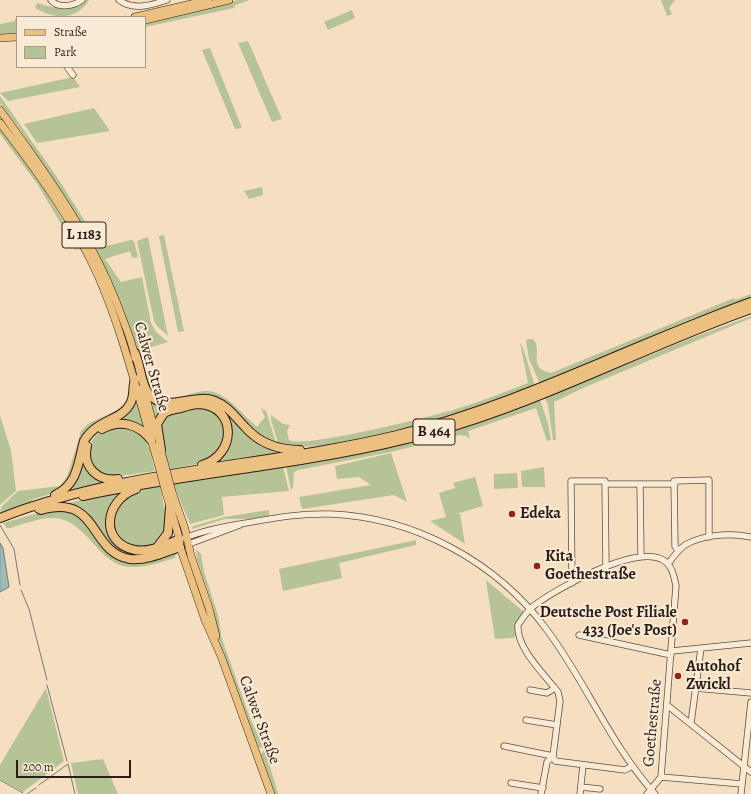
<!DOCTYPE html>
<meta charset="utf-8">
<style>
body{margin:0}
#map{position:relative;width:751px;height:794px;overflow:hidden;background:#f6dfc0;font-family:Alegreya,serif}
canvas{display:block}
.legend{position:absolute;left:16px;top:16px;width:130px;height:52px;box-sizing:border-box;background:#f9ead6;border:1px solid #a7988a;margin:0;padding:5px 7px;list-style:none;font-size:12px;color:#2c1d18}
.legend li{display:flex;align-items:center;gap:8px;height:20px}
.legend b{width:20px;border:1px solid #a7988a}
.scale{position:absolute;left:16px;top:760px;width:115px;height:18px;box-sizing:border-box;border:2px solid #2c1d18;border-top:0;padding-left:5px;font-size:12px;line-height:14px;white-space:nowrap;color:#2c1d18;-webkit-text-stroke:3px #f9ead6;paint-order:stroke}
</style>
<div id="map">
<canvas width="751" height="794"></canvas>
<ul class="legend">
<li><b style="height:5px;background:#ebc080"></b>Straße</li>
<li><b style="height:11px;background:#b6c397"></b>Park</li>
</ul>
<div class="scale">200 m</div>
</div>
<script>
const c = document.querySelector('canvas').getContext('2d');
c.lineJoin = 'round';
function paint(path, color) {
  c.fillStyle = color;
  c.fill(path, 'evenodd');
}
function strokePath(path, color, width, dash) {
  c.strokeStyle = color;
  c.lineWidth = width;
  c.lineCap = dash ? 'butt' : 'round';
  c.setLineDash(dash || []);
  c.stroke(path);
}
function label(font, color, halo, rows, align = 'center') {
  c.font = font + ' Alegreya,serif';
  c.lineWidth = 4;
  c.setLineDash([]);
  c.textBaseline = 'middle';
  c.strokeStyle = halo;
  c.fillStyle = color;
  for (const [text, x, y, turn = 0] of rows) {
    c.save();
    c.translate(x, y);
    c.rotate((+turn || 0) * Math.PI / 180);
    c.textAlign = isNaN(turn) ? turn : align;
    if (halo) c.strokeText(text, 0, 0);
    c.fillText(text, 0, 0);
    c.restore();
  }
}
const green = new Path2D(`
 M 85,0 L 89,0 C 77,21 53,19 35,8 L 37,3 C 51,7 73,14 85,0 Z
 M 238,0 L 250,0 L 235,5 L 234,8 L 145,27 L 145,23 Z
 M 661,0 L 675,0 L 669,8 L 672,14 L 667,16 Z
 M 352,10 L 355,18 L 328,30 L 324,22 Z
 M 17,18 L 17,33 L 0,34 L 0,24 L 15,21 L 15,19 Z
 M 248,41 L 282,119 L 272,122 L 238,43 Z
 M 210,48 L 242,128 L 235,129 L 202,50 Z
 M 73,77 L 80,87 L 8,101 L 0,93 Z
 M 0,96 L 59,180 L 91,231 L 100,237 L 98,241 L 100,243 L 93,246 L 23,134 L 0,103 Z
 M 94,108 L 110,131 L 37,143 L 24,124 Z
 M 0,127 L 40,183 L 81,249 L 74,250 L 74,246 L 38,185 L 0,134 Z
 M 262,187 L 263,195 L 249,199 L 244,191 Z
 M 164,235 L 184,331 L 178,332 L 159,236 Z
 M 148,237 L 168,336 L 157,326 L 154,321 L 137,241 Z
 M 131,240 L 134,241 L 138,257 L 132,258 L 130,251 L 105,259 L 121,282 L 142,277 L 151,323 L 156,332 L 168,342 L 138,351 L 154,394 C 170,408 195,386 214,392 C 231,398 244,416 257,427 L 265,417 L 261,408 L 266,411 L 277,446 L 263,440 L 228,406 L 165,401 L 151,394 L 94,249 Z
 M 751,294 L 751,297 L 686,321 L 540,384 L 529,359 L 526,341 L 528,339 L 533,339 C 544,351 526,368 551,373 L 734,298 L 735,300 Z
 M 751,316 L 751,318 L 583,388 L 554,402 L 556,440 L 553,440 L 548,405 L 545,398 L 689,339 Z
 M 520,343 L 523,348 L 535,386 C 478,408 420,426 360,438 C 333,444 307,449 279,446 L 271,420 L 271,415 L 283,424 L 290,425 L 287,431 L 289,440 C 303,449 433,416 456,409 C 480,402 504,392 528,383 Z
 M 136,396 L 144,427 L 104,425 L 89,439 L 84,453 L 102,482 L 67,491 L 88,439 Z
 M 540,400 L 548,423 L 551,440 L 547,441 L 536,408 L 468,431 L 470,439 L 466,436 L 460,435 L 391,452 L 298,470 L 294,472 L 293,487 L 291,490 L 286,466 C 373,456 458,431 540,400 Z
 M 153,401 L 212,402 L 283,452 L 214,463 L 224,453 L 224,415 L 191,402 L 156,422 L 151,406 Z
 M 191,406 L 215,411 L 225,425 L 222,449 L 203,463 L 169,469 L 159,423 L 162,418 Z
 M 122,408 L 123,410 L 95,424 L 74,474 L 60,491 L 34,499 L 27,504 L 0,514 L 1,507 L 18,491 L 60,486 L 67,477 L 81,431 L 89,423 Z
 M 0,416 L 11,450 L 16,491 L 0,505 Z
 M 117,427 C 148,426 149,448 155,471 L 107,478 L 92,467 C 87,442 90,433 117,427 Z
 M 391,453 L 407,502 L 394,495 L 302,509 L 299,497 L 371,485 L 359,477 L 337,479 L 335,466 Z
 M 283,467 L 289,491 L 222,497 L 224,515 L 190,524 L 173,484 Z
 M 544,467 L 545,487 L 522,487 L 521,471 Z
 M 517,473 L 518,488 L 494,489 L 494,474 Z
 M 475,477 L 483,506 L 456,514 L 460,514 L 465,544 L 430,521 L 446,517 L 439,493 L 455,488 L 453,483 Z
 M 160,486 L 168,528 L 155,545 L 134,548 L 117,538 L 112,516 L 129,493 Z
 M 126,490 L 115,500 L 112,538 L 146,554 C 108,559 113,540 92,522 C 84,515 72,510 63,504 Z
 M 52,509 L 79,514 L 119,560 L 126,561 L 174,553 L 176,553 L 175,558 C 161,562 146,568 130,567 C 98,566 88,521 55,518 C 41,517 23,524 10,528 L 7,528 L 3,523 Z
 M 269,510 L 269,516 L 250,519 L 225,519 L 192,529 L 193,526 L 224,517 Z
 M 416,540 L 416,545 L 339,563 L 342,578 L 283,591 L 279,569 Z
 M 196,549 L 201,554 L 204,572 L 218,615 L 222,639 L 249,715 L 257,733 L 264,744 L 263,748 L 258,747 L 219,642 L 214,609 L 197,560 Z
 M 486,580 L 525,613 L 518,624 L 514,638 L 495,639 Z
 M 46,688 L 64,761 L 23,792 L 0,779 L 0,765 Z
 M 263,751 L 267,751 L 269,753 L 269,763 L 278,794 L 274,794 L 260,756 Z
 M 103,759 L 118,794 L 78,794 L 71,763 Z`);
const water = new Path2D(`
 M 0,543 L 3,548 L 9,587 L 0,592 Z`);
const stream = new Path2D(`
 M 0,525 L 14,549 L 20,585
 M 21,590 L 29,609 L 47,680
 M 47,685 L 67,761
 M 0,780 L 23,793
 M 39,785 L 68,764 L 75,794
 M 27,794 L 36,788`);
const minor = new Path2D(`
 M 51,0 C 58,9 74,6 82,0
 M 119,0 C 133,11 152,5 167,0
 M 67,67 L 73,75
 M 605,484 L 675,484
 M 640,484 L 641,557
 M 187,537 C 206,530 226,526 246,523 C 274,518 301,513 330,514 C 414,517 497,562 547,630 C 586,682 610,744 655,794
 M 189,544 L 240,525
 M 678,551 L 675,546 L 674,481 L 709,480 L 709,537
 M 668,564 C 673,557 678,550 685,545 C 704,534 730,533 751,537
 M 572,583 L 571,481 L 605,481 L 606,567
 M 579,635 L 671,655
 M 672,651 L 751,643
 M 695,688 L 751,693
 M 530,690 L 547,693 L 555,688
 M 667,705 L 751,772
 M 526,720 L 557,725
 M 691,723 L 701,648
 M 504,746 L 553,756 L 555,761 L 625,770 L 632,766
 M 661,777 L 742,784
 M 511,783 L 543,788
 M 581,787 L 600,789
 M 541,794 L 547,762 L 553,756 L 560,701 L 558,692 C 545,675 516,648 518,625 C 522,619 526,613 531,608 C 553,590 635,544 663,560 C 672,565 674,576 676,586 L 661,777 L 647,794
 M 580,794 L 583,765
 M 741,794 L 751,702`);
const major = new Path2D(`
 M 135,17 L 208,0
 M 145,20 L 229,0
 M 0,38 L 17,37
 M 0,110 C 47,174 95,241 122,317 C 127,330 133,344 135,358
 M 0,123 C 37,171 75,223 99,278 C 125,338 139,401 158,463
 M 143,387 L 156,435
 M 159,445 L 164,462
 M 172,492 L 185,529 L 191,556 L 209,608 L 216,636
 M 166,493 L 178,534 L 180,547 L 205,620 L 221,656 L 271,794`);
const highway = new Path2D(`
 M 135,353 C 141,367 141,389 153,398 C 169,411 195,393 215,401 C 228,406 236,418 245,427 C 259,443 279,450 300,450
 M 102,429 C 120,419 139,424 151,440
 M 87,446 C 82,467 98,482 118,479
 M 161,450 L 157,424 L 164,413 C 169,410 175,409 181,408 C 187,406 193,404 199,404 C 237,406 237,455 202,465
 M 136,489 C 104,500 99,543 135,550 C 149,553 167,544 180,539
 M 55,495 C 78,484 78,463 84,441 C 97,419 121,421 130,404 C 135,396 132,388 135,379
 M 83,496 C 199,471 319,464 434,432 C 544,401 644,347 751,309
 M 39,509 L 41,510 C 100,493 88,552 130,559 C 147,561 165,552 180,547
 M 0,518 C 127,468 265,467 397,435 C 522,404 631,345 751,302
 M 158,546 L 168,533 L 170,507`);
const majorBridge = new Path2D(`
 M 164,462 L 172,492
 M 158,463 L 166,493`);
const markers = [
 [512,514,4,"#8f2418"],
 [537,566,4,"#8f2418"],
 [685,622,4,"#8f2418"],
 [678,676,4,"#8f2418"]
];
const shields = [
 [84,235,44],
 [434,432,42]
];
const shieldNames = [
 ["L 1183",84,235],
 ["B 464",434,432]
];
const streetNames = [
 ["Calwer Straße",151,367,74],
 ["Calwer Straße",259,720,70],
 ["Goethestraße",653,723,-85]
];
const poiNames = [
 ["Edeka",520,514],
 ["Kita",545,557],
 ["Goethestraße",545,575],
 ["Deutsche Post Filiale",677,613,"right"],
 ["433 (Joe's Post)",677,631,"right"],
 ["Autohof",686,667],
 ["Zwickl",686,685]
];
paint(green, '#b6c397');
paint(water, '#9dbcb7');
strokePath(water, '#707c77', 1);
strokePath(stream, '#707c77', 1);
strokePath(minor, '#5e4e42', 7);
strokePath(major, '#2c1d18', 8);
strokePath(highway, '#2c1d18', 10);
strokePath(minor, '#f9ead6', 5.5);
strokePath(major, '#ebc080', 7);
strokePath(highway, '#ebc080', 8);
strokePath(majorBridge, '#2c1d18', 8, []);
strokePath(majorBridge, '#ebc080', 7);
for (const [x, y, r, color] of markers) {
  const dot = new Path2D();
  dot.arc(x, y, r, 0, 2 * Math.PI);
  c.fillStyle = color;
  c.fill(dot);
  strokePath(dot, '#f9ead6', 1.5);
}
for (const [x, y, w] of shields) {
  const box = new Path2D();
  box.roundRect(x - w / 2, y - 13, w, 26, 3);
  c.fillStyle = '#f9ead6';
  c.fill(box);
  strokePath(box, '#2c1d18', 1);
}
label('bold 15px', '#2c1d18', null, shieldNames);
label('16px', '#2c1d18', '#f9ead6', streetNames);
label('bold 16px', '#2c1d18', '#f9ead6', poiNames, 'left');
</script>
